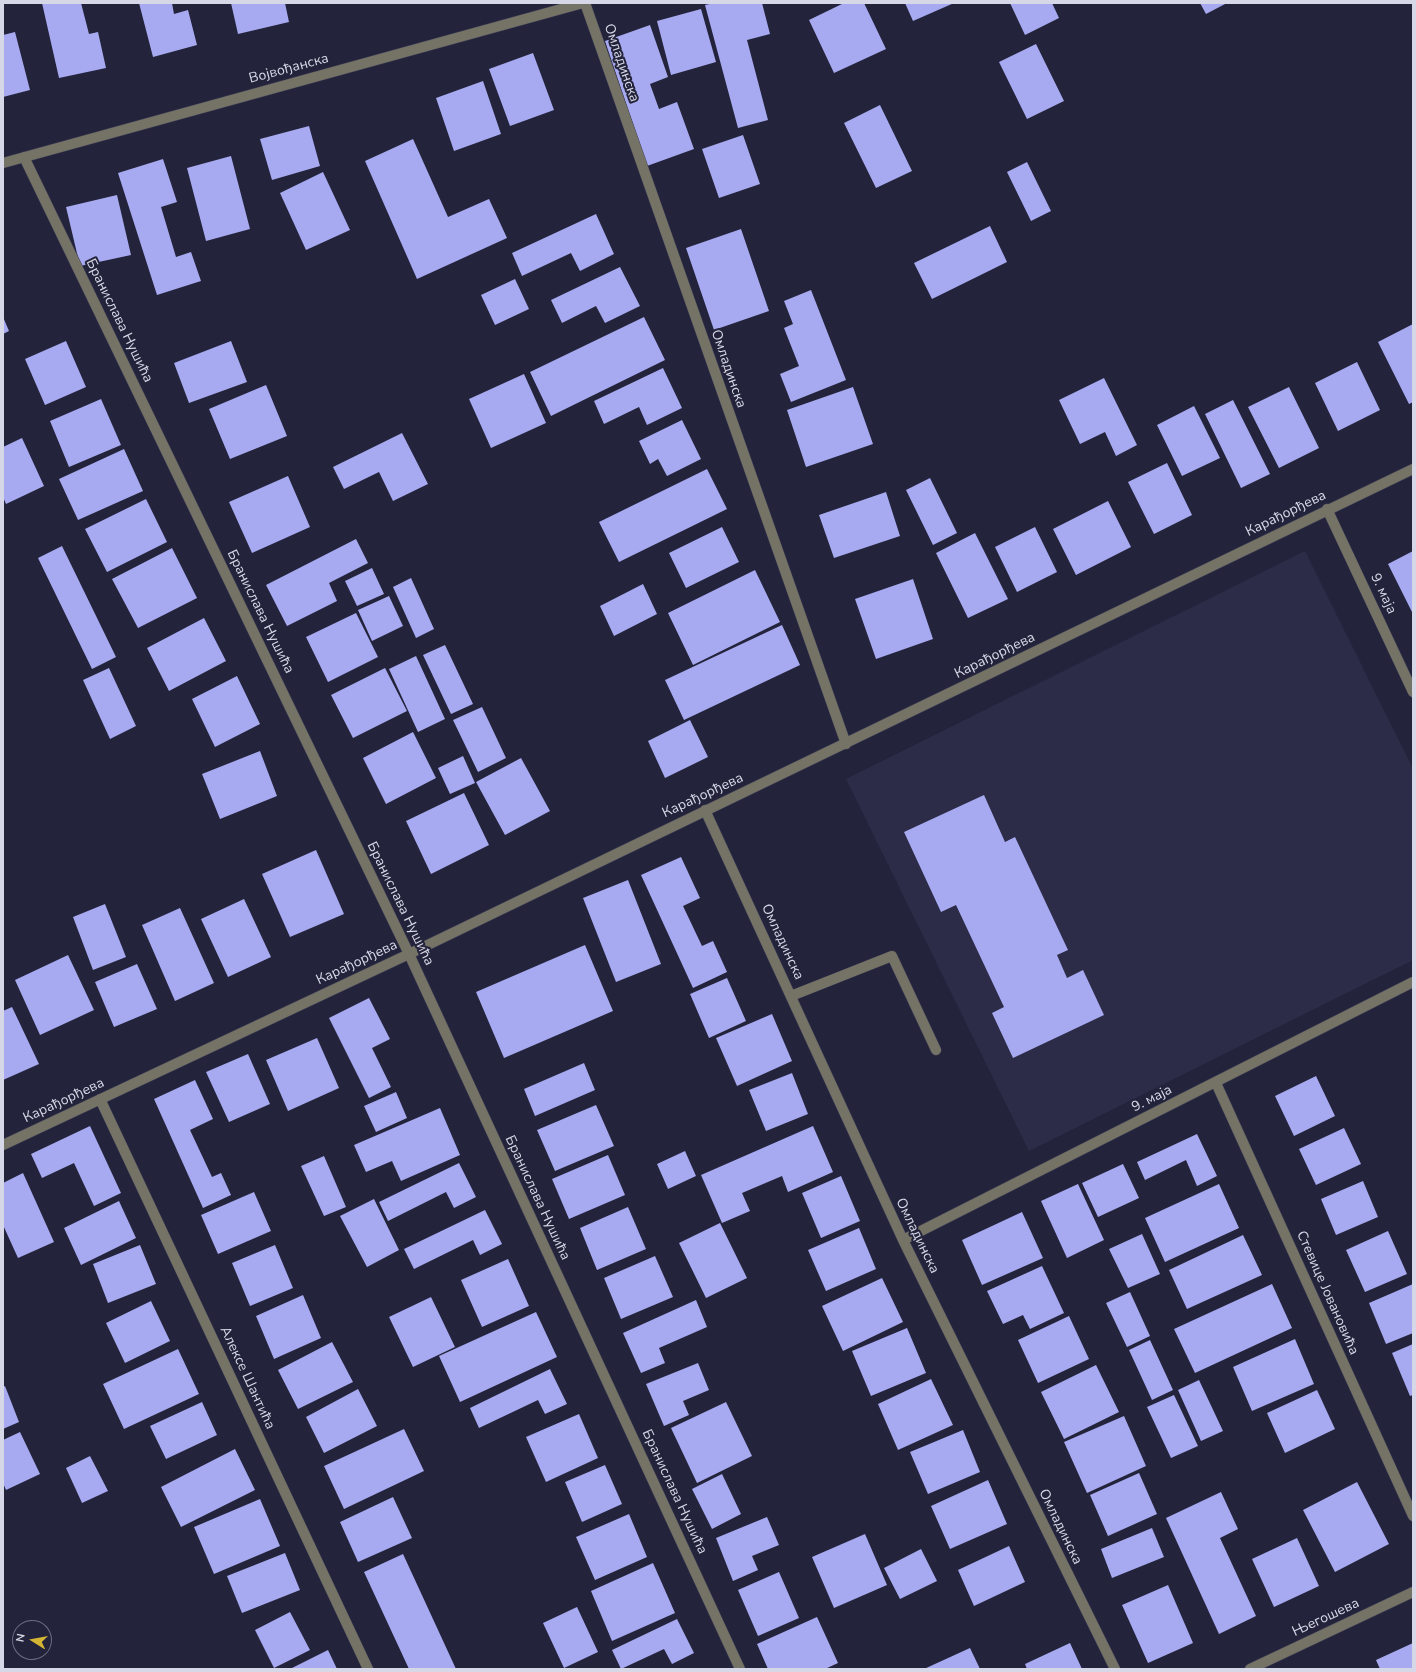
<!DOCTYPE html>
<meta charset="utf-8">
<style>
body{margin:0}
#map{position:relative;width:1416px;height:1672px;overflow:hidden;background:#23243b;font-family:"Nunito Sans",sans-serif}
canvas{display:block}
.frame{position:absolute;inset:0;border:4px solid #d7d8e7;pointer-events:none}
.north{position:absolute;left:12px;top:1620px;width:40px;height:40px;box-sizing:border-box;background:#23243b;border:1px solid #6b6c80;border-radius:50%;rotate:281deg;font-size:11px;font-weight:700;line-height:16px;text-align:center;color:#d7d8e7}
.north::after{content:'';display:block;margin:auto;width:14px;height:18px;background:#d5b534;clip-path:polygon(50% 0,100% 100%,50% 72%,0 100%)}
</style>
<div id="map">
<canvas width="1416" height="1672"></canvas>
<div class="frame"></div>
<div class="north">N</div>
</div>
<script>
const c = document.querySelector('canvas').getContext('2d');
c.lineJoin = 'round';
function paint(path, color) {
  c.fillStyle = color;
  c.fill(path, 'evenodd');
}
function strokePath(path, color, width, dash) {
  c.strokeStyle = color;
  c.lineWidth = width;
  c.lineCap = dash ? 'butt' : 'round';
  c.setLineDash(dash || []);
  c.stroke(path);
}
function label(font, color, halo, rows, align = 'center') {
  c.font = font + ' "Nunito Sans",sans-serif';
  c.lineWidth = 4;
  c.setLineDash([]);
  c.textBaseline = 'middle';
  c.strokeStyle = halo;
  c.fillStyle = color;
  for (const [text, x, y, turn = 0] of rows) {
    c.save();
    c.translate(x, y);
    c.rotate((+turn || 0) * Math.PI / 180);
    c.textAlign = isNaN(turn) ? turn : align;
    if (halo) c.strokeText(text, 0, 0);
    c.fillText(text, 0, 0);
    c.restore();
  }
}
const built = new Path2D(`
 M 1305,551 L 1413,769 L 1413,960 L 1029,1151 L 846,779 Z`);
const building = new Path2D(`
 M 42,3 L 81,3 L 89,34 L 98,32 L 106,68 L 59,78 Z
 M 139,3 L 172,3 L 174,14 L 188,10 L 197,45 L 153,57 Z
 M 231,3 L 285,3 L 289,22 L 238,34 Z
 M 714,3 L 762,3 L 770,34 L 747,40 L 768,120 L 738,128 L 705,5 Z
 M 844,3 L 864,3 L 886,49 L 834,73 L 809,20 Z
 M 905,3 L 954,3 L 913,21 Z
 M 1010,3 L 1052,3 L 1059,18 L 1025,35 Z
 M 1200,3 L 1227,3 L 1206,14 Z
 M 701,9 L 716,62 L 671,75 L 657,21 Z
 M 650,25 L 668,77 L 650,84 L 659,109 L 677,102 L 694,149 L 647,166 L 605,41 Z
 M 15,32 L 30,90 L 3,97 L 3,35 Z
 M 1036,44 L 1064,101 L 1027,119 L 999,62 Z
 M 533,53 L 554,110 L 510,126 L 489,69 Z
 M 483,81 L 501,134 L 454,151 L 436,98 Z
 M 880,105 L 912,171 L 876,188 L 844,123 Z
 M 309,126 L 320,166 L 272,180 L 260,139 Z
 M 743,135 L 760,184 L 719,198 L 702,149 Z
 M 413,139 L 448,217 L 489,199 L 507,238 L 417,279 L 365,161 Z
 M 231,156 L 250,229 L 206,241 L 187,168 Z
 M 163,159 L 177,202 L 161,207 L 176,257 L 191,252 L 201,281 L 157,295 L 118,173 Z
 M 1027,162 L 1051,211 L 1031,221 L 1007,172 Z
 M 323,172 L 350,230 L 306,250 L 280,193 Z
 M 117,195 L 131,255 L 80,266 L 66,207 Z
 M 596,214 L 614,254 L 580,271 L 571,253 L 522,276 L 512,253 Z
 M 990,226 L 1007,262 L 932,299 L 914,263 Z
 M 741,229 L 769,311 L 714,330 L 686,248 Z
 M 620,267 L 640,306 L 605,323 L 596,306 L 562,323 L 551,300 Z
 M 515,279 L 529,309 L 495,325 L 481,295 Z
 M 811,290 L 846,380 L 791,402 L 780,374 L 799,366 L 784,328 L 793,324 L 784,301 Z
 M 3,317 L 9,331 L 3,334 Z
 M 644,317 L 665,360 L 551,416 L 530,372 Z
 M 1413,324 L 1413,402 L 1409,404 L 1378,342 Z
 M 66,341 L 86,387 L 45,405 L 25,359 Z
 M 231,341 L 247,382 L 189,403 L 174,363 Z
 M 1357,362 L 1380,410 L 1338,431 L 1315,383 Z
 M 663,368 L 682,408 L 647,425 L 639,407 L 604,424 L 594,401 Z
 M 524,374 L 546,423 L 491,448 L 469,399 Z
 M 1104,378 L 1137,445 L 1116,456 L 1105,432 L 1080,444 L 1059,400 Z
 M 266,385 L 287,436 L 230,459 L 209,409 Z
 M 853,387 L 873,444 L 806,467 L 787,410 Z
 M 1289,387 L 1319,448 L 1279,468 L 1248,407 Z
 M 101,399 L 121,445 L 69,467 L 50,421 Z
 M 1233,400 L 1270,474 L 1241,488 L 1205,414 Z
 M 1194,406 L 1220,458 L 1182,476 L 1157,425 Z
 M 682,420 L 701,459 L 667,476 L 658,459 L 650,464 L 639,441 Z
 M 402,433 L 428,484 L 393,501 L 379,472 L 344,489 L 333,467 Z
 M 22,438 L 44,486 L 6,504 L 3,497 L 3,447 Z
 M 124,449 L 143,491 L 78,520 L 59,479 Z
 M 1167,463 L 1192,515 L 1154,534 L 1128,482 Z
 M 707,469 L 727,509 L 619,562 L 599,522 Z
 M 288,476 L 310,527 L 252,553 L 229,502 Z
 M 930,478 L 957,533 L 933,545 L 906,490 Z
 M 886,492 L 900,536 L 834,558 L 819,515 Z
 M 146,499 L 167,542 L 107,572 L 85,529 Z
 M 1108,501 L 1131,547 L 1076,575 L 1053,529 Z
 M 722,527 L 739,562 L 686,588 L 669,553 Z
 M 1035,527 L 1057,572 L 1017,592 L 995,547 Z
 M 975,533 L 1008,599 L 968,618 L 936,553 Z
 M 356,539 L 368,563 L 329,583 L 337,601 L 287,626 L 266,585 Z
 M 62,546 L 116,657 L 92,669 L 38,558 Z
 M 172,548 L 197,598 L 138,628 L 112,579 Z
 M 1413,551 L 1413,614 L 1388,564 Z
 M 372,568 L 384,594 L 357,606 L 345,581 Z
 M 755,570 L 780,622 L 693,665 L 668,613 Z
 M 411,578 L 434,629 L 416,638 L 393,587 Z
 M 913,579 L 933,639 L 876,659 L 855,599 Z
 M 643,584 L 657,614 L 614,636 L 600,606 Z
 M 389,596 L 403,626 L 372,641 L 358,610 Z
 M 356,613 L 378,657 L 328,682 L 306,637 Z
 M 204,618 L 226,661 L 169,691 L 147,648 Z
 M 782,625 L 800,665 L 684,720 L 665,680 Z
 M 445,645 L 473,704 L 451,714 L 423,655 Z
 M 416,656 L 445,719 L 418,732 L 389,669 Z
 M 109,668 L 136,726 L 110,739 L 83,680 Z
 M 385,668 L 407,711 L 353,738 L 331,695 Z
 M 237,676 L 260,724 L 215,747 L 192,699 Z
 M 482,707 L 506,758 L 478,772 L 453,720 Z
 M 690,720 L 708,757 L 665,778 L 648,741 Z
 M 413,732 L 436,778 L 386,804 L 363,758 Z
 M 260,751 L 277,796 L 220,819 L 202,774 Z
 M 463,756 L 475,783 L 450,794 L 438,768 Z
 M 521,758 L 550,811 L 505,835 L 476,782 Z
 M 464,793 L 489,845 L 431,874 L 406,821 Z
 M 984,795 L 1005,842 L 1015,837 L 1068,950 L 1057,955 L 1067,978 L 1083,970 L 1104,1015 L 1013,1058 L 992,1013 L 1004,1007 L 956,905 L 941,912 L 904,832 Z
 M 316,850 L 344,914 L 290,937 L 262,874 Z
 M 681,857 L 700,898 L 683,906 L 702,946 L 713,941 L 727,972 L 693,988 L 641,875 Z
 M 628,880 L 661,964 L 616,982 L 583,898 Z
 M 244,899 L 271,957 L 228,977 L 201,919 Z
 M 105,904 L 126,957 L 93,970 L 73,917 Z
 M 180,908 L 214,983 L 175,1001 L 142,925 Z
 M 585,945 L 613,1011 L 504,1058 L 476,992 Z
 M 68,955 L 94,1010 L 40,1035 L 15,980 Z
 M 137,964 L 157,1009 L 114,1027 L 95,982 Z
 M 727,978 L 746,1021 L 709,1038 L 690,994 Z
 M 369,998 L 390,1039 L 372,1048 L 391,1087 L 369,1098 L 329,1018 Z
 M 12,1007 L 39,1064 L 3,1080 L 3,1011 Z
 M 772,1014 L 792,1061 L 737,1086 L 716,1038 Z
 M 317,1038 L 339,1088 L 288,1111 L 266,1060 Z
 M 248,1054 L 270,1104 L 229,1122 L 206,1072 Z
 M 584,1063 L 595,1090 L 535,1116 L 524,1089 Z
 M 792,1073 L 808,1114 L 766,1131 L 749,1090 Z
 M 1316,1076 L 1335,1116 L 1294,1136 L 1275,1096 Z
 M 195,1080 L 213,1119 L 190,1130 L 212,1177 L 221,1173 L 231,1195 L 203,1208 L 154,1099 Z
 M 396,1092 L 407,1118 L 376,1132 L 364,1106 Z
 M 596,1105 L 614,1146 L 555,1171 L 537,1130 Z
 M 440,1108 L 460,1155 L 401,1181 L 392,1161 L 366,1172 L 354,1145 Z
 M 90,1126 L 121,1193 L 94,1206 L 74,1163 L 42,1178 L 31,1154 Z
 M 813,1126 L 833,1172 L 788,1192 L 782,1176 L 742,1193 L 750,1211 L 722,1223 L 701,1175 Z
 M 1344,1128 L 1361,1164 L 1316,1185 L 1299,1149 Z
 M 1197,1134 L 1217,1176 L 1197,1186 L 1186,1160 L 1145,1180 L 1137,1162 Z
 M 685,1151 L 696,1176 L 668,1189 L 657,1164 Z
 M 608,1155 L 625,1195 L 569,1219 L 552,1179 Z
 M 324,1156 L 346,1207 L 324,1216 L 301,1166 Z
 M 459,1163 L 476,1197 L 454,1208 L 446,1192 L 388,1221 L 379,1202 Z
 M 1123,1164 L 1139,1198 L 1098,1217 L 1082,1183 Z
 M 23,1173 L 54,1242 L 18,1258 L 3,1225 L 3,1183 Z
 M 841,1176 L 860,1221 L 821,1238 L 802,1193 Z
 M 1363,1181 L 1378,1217 L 1336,1235 L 1321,1199 Z
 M 1078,1184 L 1104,1240 L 1067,1258 L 1041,1201 Z
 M 1219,1184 L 1239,1228 L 1165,1262 L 1145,1218 Z
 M 254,1192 L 271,1231 L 218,1254 L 201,1215 Z
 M 374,1199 L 399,1250 L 367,1267 L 340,1216 Z
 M 119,1201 L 136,1238 L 81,1265 L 64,1228 Z
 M 628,1207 L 646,1249 L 597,1270 L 580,1228 Z
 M 485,1210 L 502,1244 L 480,1255 L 473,1240 L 414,1269 L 404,1249 Z
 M 1022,1212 L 1043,1258 L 982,1285 L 962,1240 Z
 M 720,1223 L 747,1278 L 706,1298 L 679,1243 Z
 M 859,1228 L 876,1269 L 826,1291 L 808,1250 Z
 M 1388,1231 L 1407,1274 L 1365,1292 L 1346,1250 Z
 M 1142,1234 L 1160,1274 L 1128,1288 L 1109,1249 Z
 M 1243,1235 L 1262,1275 L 1187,1309 L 1169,1270 Z
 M 140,1245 L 156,1284 L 108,1303 L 93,1264 Z
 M 275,1245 L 293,1288 L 250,1306 L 232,1263 Z
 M 655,1256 L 673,1297 L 621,1319 L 604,1278 Z
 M 508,1259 L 529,1306 L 482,1327 L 461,1280 Z
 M 1042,1266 L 1064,1313 L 1030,1329 L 1023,1315 L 1003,1324 L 987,1291 Z
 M 882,1278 L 903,1322 L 843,1351 L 822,1306 Z
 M 1272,1284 L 1292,1328 L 1195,1373 L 1174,1329 Z
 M 1413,1284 L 1413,1333 L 1386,1344 L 1369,1303 Z
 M 1130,1292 L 1150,1336 L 1127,1347 L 1106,1303 Z
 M 303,1295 L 321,1338 L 274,1359 L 256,1316 Z
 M 431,1297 L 455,1347 L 413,1367 L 389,1317 Z
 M 696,1300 L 707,1327 L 659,1348 L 665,1363 L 641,1373 L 623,1333 Z
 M 151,1301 L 170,1341 L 125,1363 L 106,1323 Z
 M 536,1312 L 557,1357 L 460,1402 L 439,1356 Z
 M 1069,1316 L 1089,1359 L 1038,1383 L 1018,1340 Z
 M 907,1328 L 926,1373 L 871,1396 L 852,1351 Z
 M 1295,1339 L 1314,1384 L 1252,1411 L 1233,1367 Z
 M 1150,1340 L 1173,1390 L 1152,1400 L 1129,1350 Z
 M 332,1342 L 353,1382 L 298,1409 L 278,1370 Z
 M 1413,1344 L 1413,1395 L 1410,1396 L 1392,1353 Z
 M 178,1349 L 199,1394 L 124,1429 L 103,1384 Z
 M 698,1363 L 709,1390 L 683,1401 L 689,1415 L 664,1426 L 646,1384 Z
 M 1096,1365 L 1119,1412 L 1064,1439 L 1041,1392 Z
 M 550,1369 L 567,1404 L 545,1414 L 538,1400 L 479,1428 L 470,1408 Z
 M 931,1379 L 953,1425 L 898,1450 L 878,1404 Z
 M 1199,1380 L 1223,1431 L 1201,1441 L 1178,1390 Z
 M 5,1386 L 19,1422 L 3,1429 L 3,1387 Z
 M 358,1389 L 377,1426 L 324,1453 L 306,1417 Z
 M 1317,1390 L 1335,1429 L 1285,1453 L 1267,1413 Z
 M 1174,1395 L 1198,1446 L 1171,1458 L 1147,1407 Z
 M 202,1402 L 217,1435 L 166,1459 L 150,1426 Z
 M 726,1402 L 752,1456 L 697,1483 L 671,1428 Z
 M 579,1414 L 598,1458 L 546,1482 L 526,1437 Z
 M 1124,1416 L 1146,1466 L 1087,1493 L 1064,1442 Z
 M 404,1429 L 424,1471 L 344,1509 L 324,1466 Z
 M 963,1430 L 980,1472 L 928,1494 L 910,1452 Z
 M 20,1432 L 40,1474 L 6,1490 L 3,1483 L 3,1440 Z
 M 235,1449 L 255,1490 L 181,1527 L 161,1487 Z
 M 90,1456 L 108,1491 L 82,1503 L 66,1468 Z
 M 605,1465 L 622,1504 L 582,1522 L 565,1482 Z
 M 1139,1473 L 1157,1514 L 1108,1536 L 1090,1495 Z
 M 722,1474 L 741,1514 L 712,1529 L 692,1489 Z
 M 988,1480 L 1007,1524 L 950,1549 L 931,1506 Z
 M 1357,1482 L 1389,1544 L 1335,1572 L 1303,1510 Z
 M 1221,1492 L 1238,1529 L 1220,1538 L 1256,1616 L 1219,1634 L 1166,1518 Z
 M 393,1497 L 412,1538 L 358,1562 L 340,1522 Z
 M 260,1499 L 280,1546 L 214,1574 L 194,1527 Z
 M 629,1514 L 647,1557 L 595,1580 L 576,1537 Z
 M 767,1517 L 779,1545 L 752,1556 L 758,1570 L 733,1581 L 716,1538 Z
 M 1152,1528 L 1164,1557 L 1112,1578 L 1101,1549 Z
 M 865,1534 L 887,1585 L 834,1608 L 812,1557 Z
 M 1297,1538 L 1319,1586 L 1274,1607 L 1252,1559 Z
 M 1009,1546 L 1025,1582 L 974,1606 L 958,1570 Z
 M 921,1549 L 937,1581 L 900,1599 L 884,1568 Z
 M 285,1553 L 300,1590 L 242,1613 L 227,1576 Z
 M 403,1554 L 456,1669 L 409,1669 L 364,1572 Z
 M 653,1563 L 675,1613 L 612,1641 L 591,1591 Z
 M 779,1572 L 799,1618 L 758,1636 L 738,1590 Z
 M 1168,1585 L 1193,1643 L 1148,1663 L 1122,1605 Z
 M 577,1607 L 598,1652 L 564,1668 L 543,1623 Z
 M 290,1612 L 310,1650 L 274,1668 L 255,1630 Z
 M 817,1617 L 838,1663 L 825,1669 L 768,1669 L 757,1644 Z
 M 677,1619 L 694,1653 L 672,1664 L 664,1649 L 621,1669 L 612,1650 Z
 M 1070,1643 L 1082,1669 L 1027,1669 L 1025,1664 Z
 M 1413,1643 L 1413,1669 L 1380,1669 L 1376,1660 Z
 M 970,1648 L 980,1669 L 924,1669 Z
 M 328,1650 L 337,1669 L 290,1669 Z`);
const minor = new Path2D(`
 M 585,3 L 846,744
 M 24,157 L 409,954 L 740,1669
 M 3,163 L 583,3
 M 1327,509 L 1413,692
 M 705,810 L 903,1240 L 1115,1669
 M 791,996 L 892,956 L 936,1050
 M 1216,1083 L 1413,1516
 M 100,1099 L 368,1669
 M 3,1145 L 409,954 L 1413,469
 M 903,1240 L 1413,982
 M 1250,1669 L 1413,1592`);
const streetNames = [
 ["Омладинска",621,63,71],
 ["Војвођанска",289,69,-15],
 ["Бранислава Нушића",119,321,64],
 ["Омладинска",728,369,71],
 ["Карађорђева",1286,514,-26],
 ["9. маја",1383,594,65],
 ["Бранислава Нушића",260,612,64],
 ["Карађорђева",995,656,-26],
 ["Карађорђева",703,796,-25],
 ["Бранислава Нушића",400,904,64],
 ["Омладинска",782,942,65],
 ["Карађорђева",357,963,-25],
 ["9. маја",1152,1099,-27],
 ["Карађорђева",64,1101,-25],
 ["Бранислава Нушића",537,1198,65],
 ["Омладинска",917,1236,64],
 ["Стевице Јовановића",1327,1293,66],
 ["Алексе Шантића",247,1378,65],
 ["Бранислава Нушића",674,1492,65],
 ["Омладинска",1060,1527,64],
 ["Његошева",1326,1618,-25]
];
paint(built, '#2c2c49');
paint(building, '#a8aaf1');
strokePath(minor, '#404157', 11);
strokePath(minor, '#757266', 10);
label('14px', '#d7d8e7', '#23243b', streetNames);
</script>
